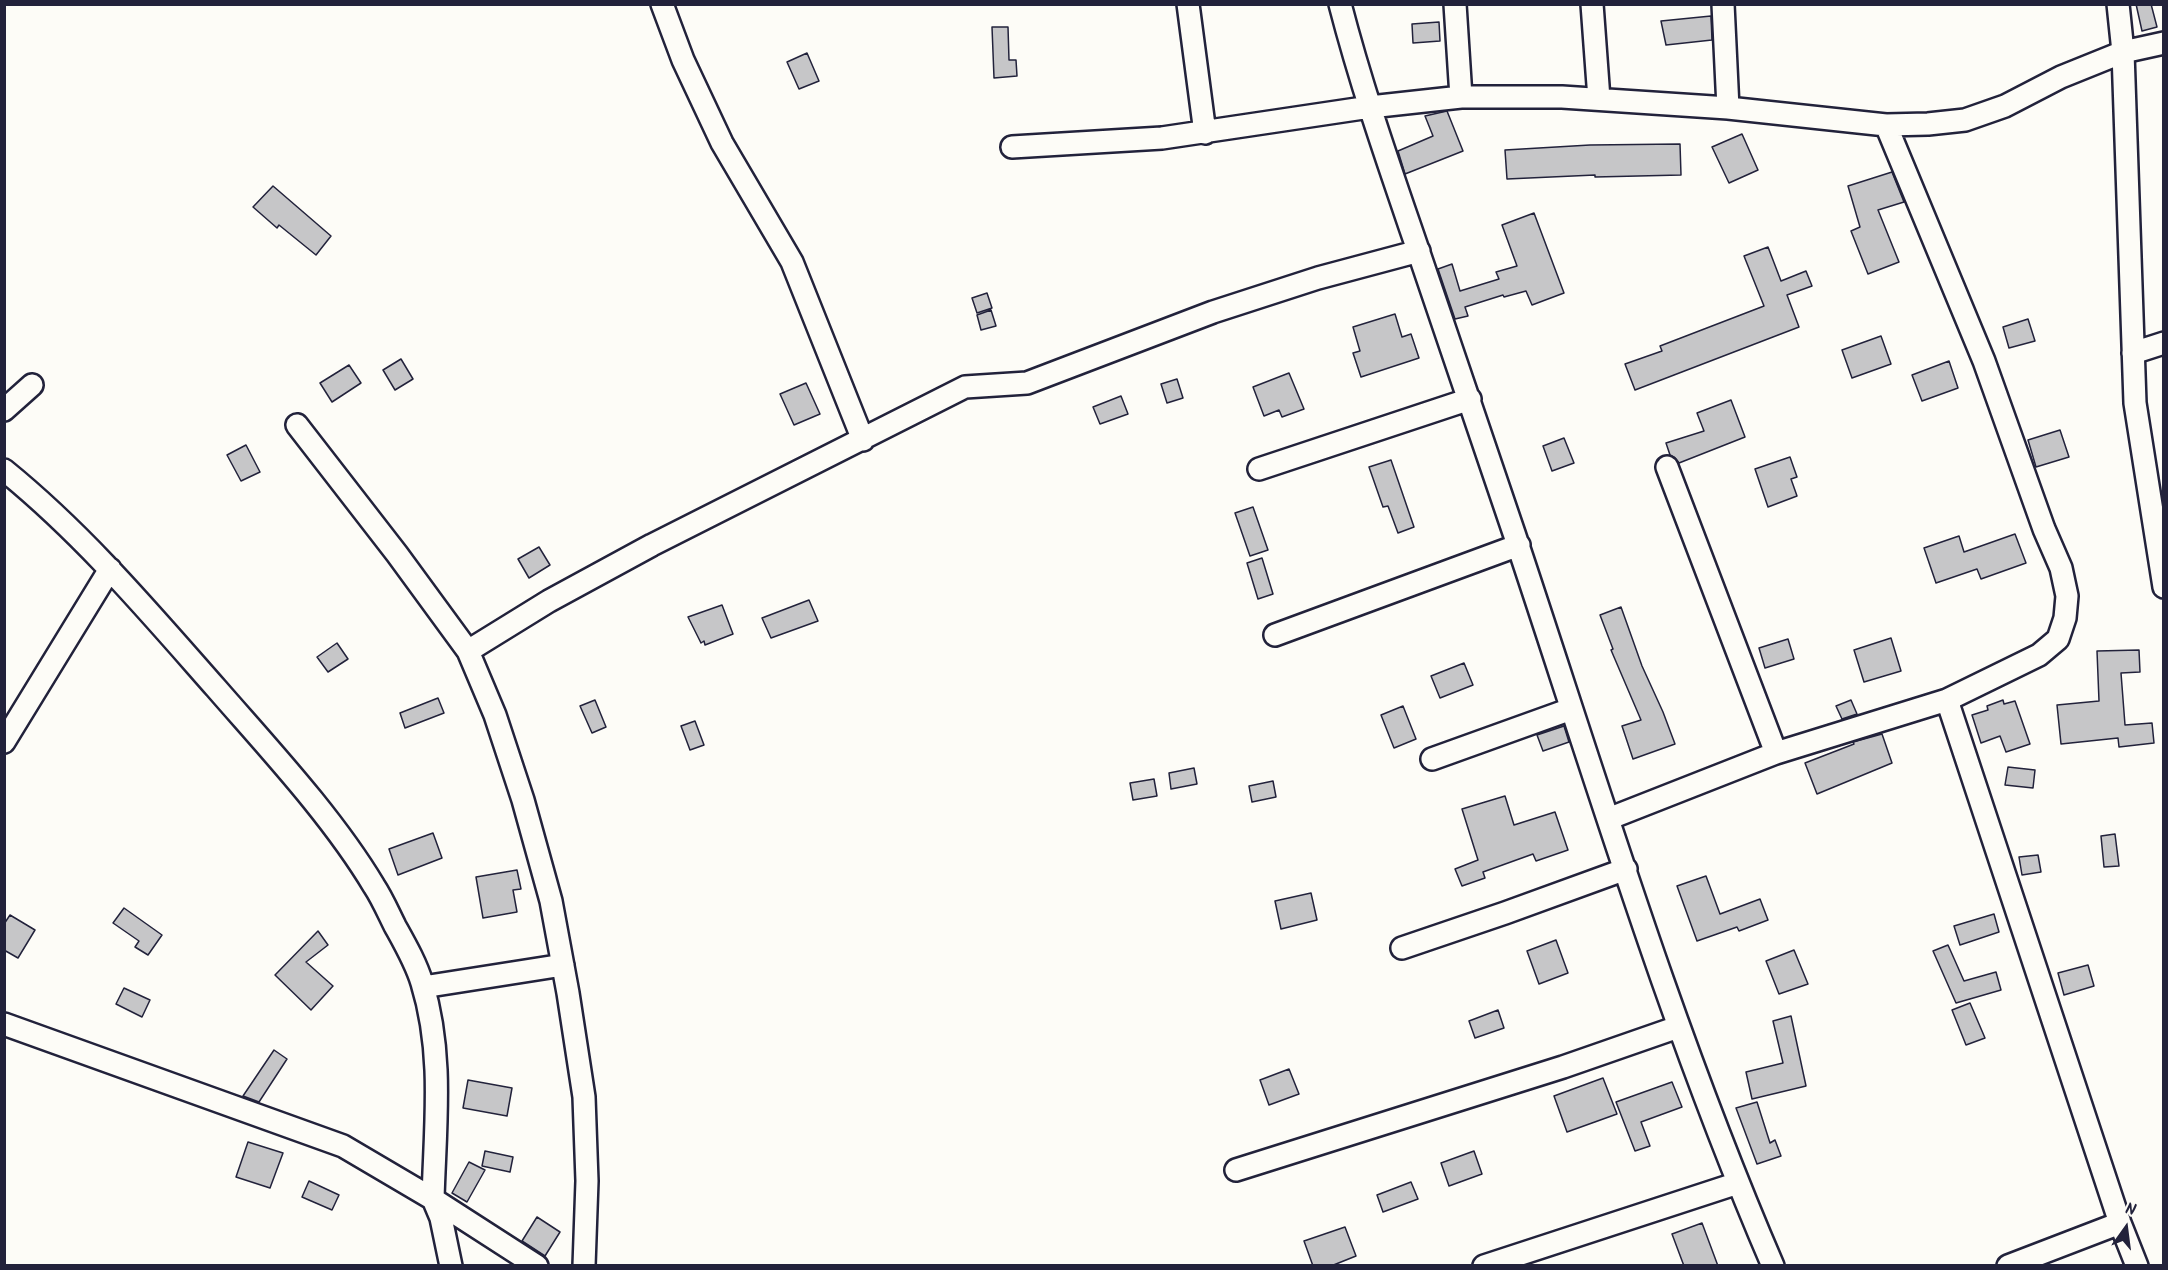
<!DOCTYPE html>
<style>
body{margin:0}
#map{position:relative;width:2168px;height:1270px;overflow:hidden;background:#fdfcf7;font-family:Kalam,sans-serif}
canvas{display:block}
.frame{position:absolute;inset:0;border:6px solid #22223b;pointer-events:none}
.north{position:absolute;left:2096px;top:1198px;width:60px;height:60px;-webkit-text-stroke:4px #fdfcf7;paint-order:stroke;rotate:14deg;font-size:16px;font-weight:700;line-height:24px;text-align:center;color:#22223b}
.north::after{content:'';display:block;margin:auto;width:21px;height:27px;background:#22223b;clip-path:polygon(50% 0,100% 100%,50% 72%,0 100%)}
</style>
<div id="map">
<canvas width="2168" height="1270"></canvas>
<div class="frame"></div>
<div class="north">N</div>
</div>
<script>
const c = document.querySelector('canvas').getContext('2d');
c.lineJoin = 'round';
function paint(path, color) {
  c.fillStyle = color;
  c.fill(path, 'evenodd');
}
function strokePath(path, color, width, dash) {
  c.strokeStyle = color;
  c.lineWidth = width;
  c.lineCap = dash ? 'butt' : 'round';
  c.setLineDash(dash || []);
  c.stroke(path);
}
const building = new Path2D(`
 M 2136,4 L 2151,4 L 2157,27 L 2142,31 Z
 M 1711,16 L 1712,40 L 1666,45 L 1661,21 Z
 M 1439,22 L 1440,41 L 1413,43 L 1412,24 Z
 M 992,27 L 1008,27 L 1009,60 L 1016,60 L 1017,76 L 994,78 Z
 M 807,53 L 819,81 L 799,89 L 787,62 Z
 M 1447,111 L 1463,151 L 1405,174 L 1398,151 L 1433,136 L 1425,116 Z
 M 1742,134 L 1758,170 L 1729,183 L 1712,147 Z
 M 1680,144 L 1681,175 L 1595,177 L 1595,175 L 1507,179 L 1505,150 L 1590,145 Z
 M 1892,172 L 1904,202 L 1878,210 L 1899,262 L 1868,274 L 1851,231 L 1860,227 L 1848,186 Z
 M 273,186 L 331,236 L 316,255 L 279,225 L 277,228 L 253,207 Z
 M 1534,213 L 1564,293 L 1532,305 L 1526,291 L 1504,297 L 1503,295 L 1465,307 L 1468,316 L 1455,319 L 1438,269 L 1452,264 L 1460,291 L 1499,279 L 1496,272 L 1517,266 L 1502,225 Z
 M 1768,247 L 1781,281 L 1806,271 L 1812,286 L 1787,295 L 1799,327 L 1635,390 L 1625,364 L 1662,351 L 1660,346 L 1764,306 L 1744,256 Z
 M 987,293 L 992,308 L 977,313 L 972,298 Z
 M 991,310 L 996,326 L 981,330 L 977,315 Z
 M 1395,314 L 1402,337 L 1411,334 L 1419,358 L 1361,377 L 1353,353 L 1360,351 L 1353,327 Z
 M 2028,319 L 2035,341 L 2009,348 L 2003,327 Z
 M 1881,336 L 1891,364 L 1852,378 L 1842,350 Z
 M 401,359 L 413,379 L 395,390 L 383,370 Z
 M 1949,361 L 1958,388 L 1922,401 L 1912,375 Z
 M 349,365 L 361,383 L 332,402 L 320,383 Z
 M 1289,373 L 1304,409 L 1282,417 L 1279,410 L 1264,416 L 1253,387 Z
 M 1177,379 L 1183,398 L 1167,403 L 1161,384 Z
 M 806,383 L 820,414 L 794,425 L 780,394 Z
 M 1121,396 L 1128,414 L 1100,424 L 1093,407 Z
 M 1731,400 L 1745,437 L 1679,463 L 1675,458 L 1670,455 L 1666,443 L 1704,431 L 1697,413 Z
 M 2060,430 L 2069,457 L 2036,467 L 2028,440 Z
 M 1564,438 L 1574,463 L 1552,471 L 1543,446 Z
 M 246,445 L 260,472 L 241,481 L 227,455 Z
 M 1790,457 L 1797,477 L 1791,479 L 1797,496 L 1768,507 L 1755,469 Z
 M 1391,460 L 1414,527 L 1398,533 L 1388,506 L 1383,507 L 1369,467 Z
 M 1253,507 L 1268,550 L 1250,556 L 1235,513 Z
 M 2015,534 L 2026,563 L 1981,579 L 1977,569 L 1936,583 L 1924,548 L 1959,536 L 1964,552 Z
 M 539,547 L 550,565 L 529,578 L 518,559 Z
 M 1262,558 L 1273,594 L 1258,599 L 1247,563 Z
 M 809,600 L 818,621 L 771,638 L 762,618 Z
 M 722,605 L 733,634 L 705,645 L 704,641 L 701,643 L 688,617 Z
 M 1621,607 L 1642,666 L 1663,712 L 1675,744 L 1633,759 L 1622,726 L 1641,720 L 1611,650 L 1613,649 L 1600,615 Z
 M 1891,638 L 1901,671 L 1864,682 L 1854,650 Z
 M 1788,639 L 1794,659 L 1765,668 L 1759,648 Z
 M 337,643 L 348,659 L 328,672 L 317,657 Z
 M 2139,650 L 2140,672 L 2121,673 L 2125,725 L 2152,723 L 2154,743 L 2119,747 L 2118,738 L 2061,744 L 2057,705 L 2099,701 L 2097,651 Z
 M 1464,663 L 1473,685 L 1440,698 L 1431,676 Z
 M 438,698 L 444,713 L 405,728 L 400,713 Z
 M 595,700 L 606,727 L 592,733 L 580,706 Z
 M 1851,700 L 1857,714 L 1842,719 L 1836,706 Z
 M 2003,700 L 2004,704 L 2015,701 L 2030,744 L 2006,752 L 2000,736 L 1981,743 L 1972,715 L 1988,710 L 1987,706 Z
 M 1403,706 L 1416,739 L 1394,748 L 1381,715 Z
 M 695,721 L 704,745 L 690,750 L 681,726 Z
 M 1564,726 L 1569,742 L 1543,751 L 1537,735 Z
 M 1882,734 L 1892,763 L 1817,794 L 1805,763 L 1854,744 L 1853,742 Z
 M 2008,767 L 2035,770 L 2033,788 L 2005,785 Z
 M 1194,768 L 1197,784 L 1171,789 L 1169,773 Z
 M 1154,779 L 1157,796 L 1133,800 L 1130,783 Z
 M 1273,781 L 1276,797 L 1252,802 L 1249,786 Z
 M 1505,796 L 1514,825 L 1555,812 L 1568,850 L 1536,861 L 1533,854 L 1483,872 L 1485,878 L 1462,886 L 1455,869 L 1478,860 L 1462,809 Z
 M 433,833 L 442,858 L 398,875 L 389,849 Z
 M 2115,834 L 2119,866 L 2104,867 L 2101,836 Z
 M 2038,855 L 2041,872 L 2022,875 L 2019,857 Z
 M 517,870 L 521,889 L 513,890 L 517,912 L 483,918 L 476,877 Z
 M 1706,876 L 1720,914 L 1760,899 L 1768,920 L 1739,931 L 1737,927 L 1697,941 L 1677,886 Z
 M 1311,893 L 1317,920 L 1281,929 L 1275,901 Z
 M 124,908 L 162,935 L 148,955 L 135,947 L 139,941 L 113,923 Z
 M 1994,914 L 1999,932 L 1960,945 L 1954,926 Z
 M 10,915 L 35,930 L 18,958 L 4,950 L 4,924 Z
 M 318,931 L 328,945 L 306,962 L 333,986 L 311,1010 L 275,975 Z
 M 1556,940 L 1568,973 L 1539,984 L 1527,951 Z
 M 1948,945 L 1964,981 L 1996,972 L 2001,990 L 1956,1003 L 1933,951 Z
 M 1794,950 L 1808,984 L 1779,994 L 1766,961 Z
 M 2088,965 L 2094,986 L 2064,995 L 2058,973 Z
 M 124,988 L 150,1000 L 142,1017 L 116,1004 Z
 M 1970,1003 L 1985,1038 L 1966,1045 L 1952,1010 Z
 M 1498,1010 L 1504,1028 L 1475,1038 L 1469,1021 Z
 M 1791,1016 L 1806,1086 L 1752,1099 L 1746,1072 L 1783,1063 L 1773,1021 Z
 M 274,1050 L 287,1059 L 259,1102 L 243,1096 Z
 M 1289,1069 L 1299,1094 L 1269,1105 L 1260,1080 Z
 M 1603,1078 L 1617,1114 L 1567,1132 L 1554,1096 Z
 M 468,1080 L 512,1088 L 507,1116 L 463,1108 Z
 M 1672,1082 L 1682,1107 L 1641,1122 L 1650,1146 L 1635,1151 L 1616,1102 Z
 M 1757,1102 L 1770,1143 L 1775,1140 L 1781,1156 L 1757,1164 L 1736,1108 Z
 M 248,1142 L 283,1153 L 270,1188 L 236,1177 Z
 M 485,1151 L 513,1157 L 510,1172 L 482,1166 Z
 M 1474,1151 L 1482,1174 L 1449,1186 L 1441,1163 Z
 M 469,1162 L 485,1170 L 467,1202 L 452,1193 Z
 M 309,1181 L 339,1195 L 332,1210 L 302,1197 Z
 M 1411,1182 L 1418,1199 L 1383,1212 L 1377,1195 Z
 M 537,1217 L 560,1232 L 545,1256 L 522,1241 Z
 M 1702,1223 L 1718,1266 L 1684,1266 L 1672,1234 Z
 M 1345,1227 L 1356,1256 L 1331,1266 L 1313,1266 L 1304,1241 Z`);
const minor = new Path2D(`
 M 662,4 L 683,60 L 722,143 L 792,262 L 863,440
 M 1188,4 L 1205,133
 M 1340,4 C 1362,89 1391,171 1419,253 C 1451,346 1483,439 1514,533 C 1596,779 1670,1027 1773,1266
 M 1455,4 L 1461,97
 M 1592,4 L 1599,99
 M 1723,4 L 1728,108
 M 2118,4 L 2123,52 L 2135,403 L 2164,587
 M 1012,147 L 1162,138 L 1370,107 L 1461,97 L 1562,97 L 1728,108 L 1886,125 L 1928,124 L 1965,120 L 2005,106 L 2061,77 L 2123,52 L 2164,43
 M 2133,353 L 2164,343
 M 4,410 L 32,385
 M 297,425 L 397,554 L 468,651 L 495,715 L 523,800 L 551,901 L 568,993 L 584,1097 L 587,1181 L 584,1266
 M 1667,467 L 1776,753
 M 1259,469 L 1470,399
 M 4,470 C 83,534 149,612 216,688 C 269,749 332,816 374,886 C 382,898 388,912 395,926 C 405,944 416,963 422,983 C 444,1054 435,1126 433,1199 L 441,1218 L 451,1266
 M 1275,635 L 1519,545
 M 468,651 L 549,601 L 652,545 L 965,387 L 1027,383 L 1213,312 L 1318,278 L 1419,251
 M 1947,700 L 2120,1223 L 2137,1266
 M 4,742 L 110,569
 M 1432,759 L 1571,709
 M 1608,819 L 1776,753 L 1947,700 L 2039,655 L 2058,639 L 2065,618 L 2067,596 L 2061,568 L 2044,529 L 1984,361 L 1886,125
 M 1402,948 L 1505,913 L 1626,869
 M 423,987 L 563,965
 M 4,1024 L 343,1146 L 433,1199 L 537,1266
 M 1236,1170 L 1563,1067 L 1678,1027
 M 1484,1266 L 1738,1183
 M 2008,1266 L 2120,1223`);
paint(building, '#c6c6c8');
strokePath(building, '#22223b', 1.5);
strokePath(minor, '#22223b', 26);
strokePath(minor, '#fdfcf7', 21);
</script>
